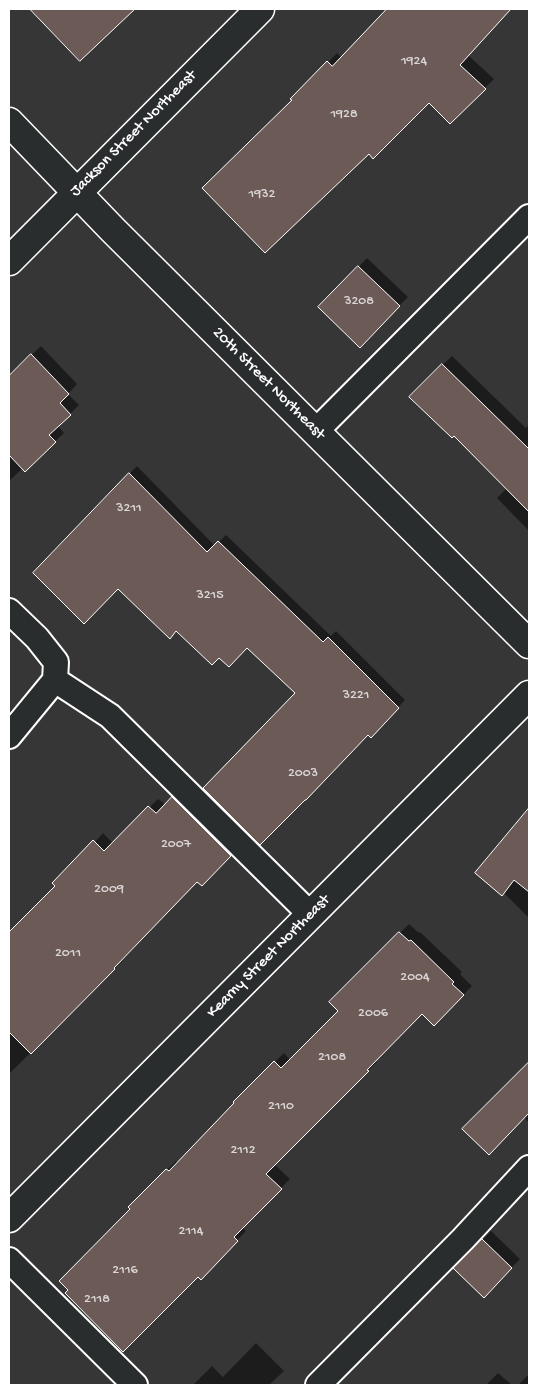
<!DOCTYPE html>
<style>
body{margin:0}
#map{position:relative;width:538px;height:1394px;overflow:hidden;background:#373636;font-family:"Gochi Hand",sans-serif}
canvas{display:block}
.frame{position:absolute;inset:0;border:10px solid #fff;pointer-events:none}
</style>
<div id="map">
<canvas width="538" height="1394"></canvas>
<div class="frame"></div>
</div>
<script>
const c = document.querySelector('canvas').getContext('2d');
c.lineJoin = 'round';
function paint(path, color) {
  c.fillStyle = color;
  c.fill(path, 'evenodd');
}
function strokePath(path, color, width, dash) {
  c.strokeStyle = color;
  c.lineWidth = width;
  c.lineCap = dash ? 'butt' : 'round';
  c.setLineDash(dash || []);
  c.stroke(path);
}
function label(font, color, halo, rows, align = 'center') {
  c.font = font + ' "Gochi Hand",sans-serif';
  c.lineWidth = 5;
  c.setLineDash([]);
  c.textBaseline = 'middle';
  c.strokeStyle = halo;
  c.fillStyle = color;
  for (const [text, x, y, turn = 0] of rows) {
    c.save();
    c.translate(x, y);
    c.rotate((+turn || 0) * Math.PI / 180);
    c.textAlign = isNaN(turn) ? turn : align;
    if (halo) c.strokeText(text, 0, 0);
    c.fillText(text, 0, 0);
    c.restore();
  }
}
const shadow = new Path2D(`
 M 32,9 L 133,9 L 80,60 Z
 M 389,9 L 510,9 L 468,55 L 494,79 L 450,122 L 429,101 L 293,100 L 292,99 L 337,53 L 342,58 Z
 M 367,258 L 408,297 L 360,346 L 320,307 Z
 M 41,346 L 77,384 L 68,394 L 79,405 L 58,426 L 64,433 L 25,470 L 23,468 L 9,481 L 9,377 Z
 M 452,356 L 526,428 L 529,424 L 529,531 L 497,498 L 506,489 L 499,483 L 500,481 L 454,435 L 411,396 Z
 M 137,466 L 215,546 L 226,535 L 331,636 L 336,631 L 405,700 L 378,729 L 296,693 L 247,647 L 177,630 L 170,637 L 118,588 L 35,573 Z
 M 182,789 L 239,846 L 202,884 L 198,880 L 93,991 L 9,1074 L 9,933 L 56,886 L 103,833 L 113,843 L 158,799 L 166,805 Z
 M 529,810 L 529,918 L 503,892 L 477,873 Z
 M 409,924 L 419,933 L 420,932 L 462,972 L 460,974 L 472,986 L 434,1025 L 422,1013 L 375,1060 L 377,1062 L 274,1164 L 290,1179 L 242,1227 L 246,1231 L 209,1269 L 129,1207 L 176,1161 L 178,1163 L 236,1103 L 234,1102 L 284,1053 L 290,1060 L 339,1011 L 331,1002 Z
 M 529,1063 L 529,1123 L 501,1090 Z
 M 491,1231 L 520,1259 L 484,1296 L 455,1268 Z
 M 256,1343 L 284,1371 L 269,1385 L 193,1385 L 212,1366 L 223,1377 Z
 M 498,1373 L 512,1385 L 486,1385 Z
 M 529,1374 L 529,1385 L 518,1385 Z`);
const building = new Path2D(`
 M 30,9 L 135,9 L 80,61 Z
 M 387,9 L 511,9 L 460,65 L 486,89 L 450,124 L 429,103 L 373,159 L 369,154 L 265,253 L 202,188 L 292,100 L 290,99 L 327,61 L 332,66 Z
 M 358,266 L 400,306 L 360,348 L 318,307 Z
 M 31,354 L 69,394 L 60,403 L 71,415 L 49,435 L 56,442 L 25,472 L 9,455 L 9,376 Z
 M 442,364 L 529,449 L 529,512 L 454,436 L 452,438 L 409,397 Z
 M 129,473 L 207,552 L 218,541 L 323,642 L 328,637 L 399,708 L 371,738 L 368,735 L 306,800 L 305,800 L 260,845 L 203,788 L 295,693 L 247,648 L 229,667 L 219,658 L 212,665 L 176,631 L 170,639 L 118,589 L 84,624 L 33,573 Z
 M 172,797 L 231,856 L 202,886 L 197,882 L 114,968 L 115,969 L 31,1054 L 9,1032 L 9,932 L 55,886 L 52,883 L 93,840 L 104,851 L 148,806 L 156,813 Z
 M 529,808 L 529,892 L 514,880 L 502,896 L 475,873 Z
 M 399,932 L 409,941 L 411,940 L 454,982 L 452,984 L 464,995 L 434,1026 L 422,1014 L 367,1070 L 369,1071 L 266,1174 L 282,1189 L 234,1237 L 238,1241 L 201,1280 L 198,1277 L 123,1352 L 65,1293 L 68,1290 L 59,1281 L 130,1209 L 128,1207 L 166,1169 L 169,1171 L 234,1103 L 233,1102 L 274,1061 L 281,1068 L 338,1011 L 329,1002 Z
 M 529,1062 L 529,1113 L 489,1155 L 462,1129 Z
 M 482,1239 L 512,1268 L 484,1298 L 453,1268 Z`);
const lane = new Path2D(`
 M 315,432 L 529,217
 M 9,611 L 37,638 L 56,662 L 55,680 L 9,736
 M 55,680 L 110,716 L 311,915
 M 9,1260 L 135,1385
 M 318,1385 L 463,1239 L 529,1168`);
const street = new Path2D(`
 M 9,122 L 113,230 L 529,644
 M 9,261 L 260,9
 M 9,1218 L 529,695`);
const numberNames = [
 ["1924",414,62],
 ["1928",344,115],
 ["1932",262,195],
 ["3208",359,302],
 ["3211",129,509],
 ["3215",210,596],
 ["3221",356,696],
 ["2003",303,774],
 ["2007",176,845],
 ["2009",109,890],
 ["2011",68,954],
 ["2004",415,978],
 ["2006",373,1014],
 ["2108",332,1058],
 ["2110",281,1107],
 ["2112",243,1151],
 ["2114",191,1232],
 ["2116",125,1271],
 ["2118",97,1300]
];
const streetNames = [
 ["Jackson Street Northeast",134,134,-45],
 ["20th Street Northeast",268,384,45],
 ["Kearny Street Northeast",269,957,-45]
];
paint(shadow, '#0007');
paint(building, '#6c5a56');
strokePath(building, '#fff', 1);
strokePath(lane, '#fff', 28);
strokePath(street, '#fff', 31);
strokePath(lane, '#2a2d2e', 24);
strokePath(street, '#2a2d2e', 28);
label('14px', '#dad6d5', null, numberNames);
label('16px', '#fff', '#2a2d2e', streetNames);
</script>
